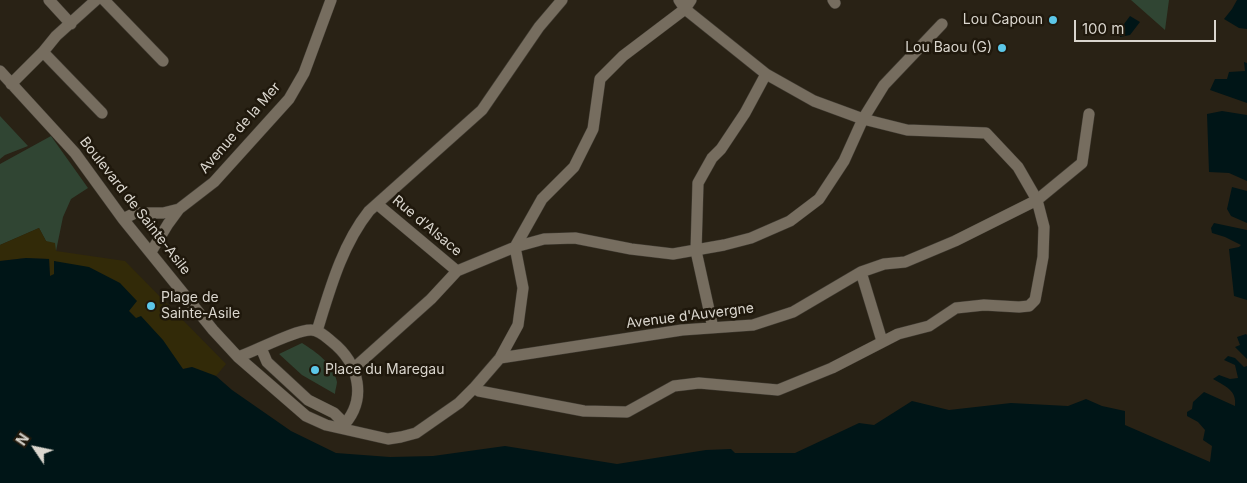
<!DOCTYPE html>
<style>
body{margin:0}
#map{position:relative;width:1247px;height:483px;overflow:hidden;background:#292215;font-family:Inter,sans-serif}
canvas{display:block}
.north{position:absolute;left:10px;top:423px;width:50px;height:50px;-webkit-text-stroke:4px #1f180c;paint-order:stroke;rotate:304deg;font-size:14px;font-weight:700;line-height:20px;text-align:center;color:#dad6ce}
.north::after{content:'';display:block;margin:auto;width:18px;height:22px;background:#dad6ce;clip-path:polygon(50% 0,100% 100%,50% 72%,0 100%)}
.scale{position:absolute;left:1074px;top:20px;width:142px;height:22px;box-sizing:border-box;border:2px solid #dad6ce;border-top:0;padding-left:6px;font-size:15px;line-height:18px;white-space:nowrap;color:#dad6ce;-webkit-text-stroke:4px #1f180c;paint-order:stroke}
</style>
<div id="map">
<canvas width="1247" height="483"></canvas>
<div class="north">N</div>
<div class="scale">100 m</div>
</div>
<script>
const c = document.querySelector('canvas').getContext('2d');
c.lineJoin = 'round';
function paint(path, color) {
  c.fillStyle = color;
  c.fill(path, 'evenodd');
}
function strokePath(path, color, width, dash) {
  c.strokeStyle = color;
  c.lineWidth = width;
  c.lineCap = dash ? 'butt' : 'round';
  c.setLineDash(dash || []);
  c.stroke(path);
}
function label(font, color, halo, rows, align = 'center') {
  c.font = font + ' Inter,sans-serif';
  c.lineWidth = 5;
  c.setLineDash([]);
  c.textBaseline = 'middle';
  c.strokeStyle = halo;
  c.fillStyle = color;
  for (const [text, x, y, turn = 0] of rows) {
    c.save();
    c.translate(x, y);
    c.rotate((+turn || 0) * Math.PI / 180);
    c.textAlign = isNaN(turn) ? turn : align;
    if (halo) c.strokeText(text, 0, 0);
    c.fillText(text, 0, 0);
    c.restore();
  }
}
const green = new Path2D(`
 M 1131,0 L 1169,0 L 1165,30 Z
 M 0,116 L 28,146 L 5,155 L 0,159 Z
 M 51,136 L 88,188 L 71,199 L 63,217 L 56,251 L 46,241 L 39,228 L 0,245 L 0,164 Z
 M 302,343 C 316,352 334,364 337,382 C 337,385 335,390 335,394 L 302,375 L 279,354 Z`);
const sand = new Path2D(`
 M 39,228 L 46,241 L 55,243 L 56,251 L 125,261 L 226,364 L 216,376 L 192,367 L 183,369 L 129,311 L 54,261 L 54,275 L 50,276 L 49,259 L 26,258 L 0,261 L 0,245 Z`);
const water = new Path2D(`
 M 1237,0 L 1247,0 L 1247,29 L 1239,28 L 1224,19 L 1232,9 Z
 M 1130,16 L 1140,22 L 1130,35 L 1120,37 L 1118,25 L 1124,24 Z
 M 1244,62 L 1247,63 L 1247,103 L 1210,90 L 1215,79 L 1227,79 L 1229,72 L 1245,71 Z
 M 1222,111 L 1247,115 L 1247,181 L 1229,173 L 1209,172 L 1207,114 Z
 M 1232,187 L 1247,191 L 1247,223 L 1231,216 L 1227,209 Z
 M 1214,223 L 1247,230 L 1247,300 L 1234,296 L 1229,249 L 1239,247 L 1241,245 L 1225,237 L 1212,233 L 1211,228 Z
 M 26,258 L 49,259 L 50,276 L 54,274 L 54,261 L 89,267 L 120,283 L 137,301 L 129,311 L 136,318 L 141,316 L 163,340 L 183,369 L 192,367 L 216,376 L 232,390 L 291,431 L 336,453 L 390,457 L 433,456 L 505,446 L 617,464 L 706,450 L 731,449 L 735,453 L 795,453 L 859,423 L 874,425 L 912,401 L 949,410 L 1011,403 L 1068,406 L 1086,399 L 1102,406 L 1125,411 L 1125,425 L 1210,462 L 1212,446 L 1203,440 L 1205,430 L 1198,422 L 1187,416 L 1187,412 L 1192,409 L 1193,402 L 1204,392 L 1235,406 C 1237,390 1225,386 1213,379 L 1219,375 L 1230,379 L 1238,378 L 1235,365 L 1224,360 L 1228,356 L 1235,358 L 1244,367 L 1247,366 L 1247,483 L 0,483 L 0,261 Z
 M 1246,334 L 1247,335 L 1247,359 L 1235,347 L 1240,345 L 1237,337 Z`);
const minor = new Path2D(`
 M 49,0 L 71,24
 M 104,0 L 163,61
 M 833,0 L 835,3
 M 43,52 L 102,113
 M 0,71 L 75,153 L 123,219 L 213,330 L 238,357 L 306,416 L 326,425 L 388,439 L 401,437 L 416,433 L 459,403 L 474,388 L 500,358 L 518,325 L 523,288 L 515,247 L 544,239 L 575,238 L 631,249 L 673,254 L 724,245 L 751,238 L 790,221 L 819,199 L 844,161 L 863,119 L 884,85 L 942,24
 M 11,84 L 43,52 L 56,36 L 96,0
 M 377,204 L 457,271
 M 123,219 L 135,213 L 163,213 L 179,209
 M 151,252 L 168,224 L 179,209 L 214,182 L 289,99 L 304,73 L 331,0
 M 861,272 L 882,341
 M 713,328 L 696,251 L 698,183 L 712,158 L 721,149 L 745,113 L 766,74
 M 317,331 C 330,289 342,245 369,211 L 482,110 L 539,27 L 562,0
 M 261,348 L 267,362 L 308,400 L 334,413 L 345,424
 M 238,357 C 256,351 294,330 311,330 C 319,330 325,336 331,341 C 359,363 369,400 341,428
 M 500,358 L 682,330 L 753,325 L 793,312 L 861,272 L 884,264 L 905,262 L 955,241 L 1037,200 L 1082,163 L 1089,114
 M 354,368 L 431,299 L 457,271 L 515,247 L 542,199 L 574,167 L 593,129 L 600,79 L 623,56 L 685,9 L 691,0
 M 474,388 L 479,391 L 584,411 L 627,412 L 674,386 L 699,383 L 778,390 L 832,368 L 898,334 L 929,326 L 956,308 L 984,305 L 1019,307 L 1029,306 L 1035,300 L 1043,257 L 1044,227 L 1037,200 L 1018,167 L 986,133 L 907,130 L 863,119 L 814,101 L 766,74 L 685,9 L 679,0`);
const markers = [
 [1053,20,5,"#5cc7e8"],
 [1002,48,5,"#5cc7e8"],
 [151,306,5,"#5cc7e8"],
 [315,370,5,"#5cc7e8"]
];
const poiNames = [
 ["Lou Capoun",1043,20],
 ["Lou Baou (G)",992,48],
 ["Plage de",161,298,"left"],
 ["Sainte-Asile",161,314,"left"],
 ["Place du Maregau",325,370,"left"]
];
const streetNames = [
 ["Avenue de la Mer",240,128,-49],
 ["Boulevard de Sainte-Asile",135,206,52],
 ["Rue d'Alsace",427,226,40],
 ["Avenue d'Auvergne",690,316,-7]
];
paint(green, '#304533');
paint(sand, '#322a08');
paint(water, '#001517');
strokePath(minor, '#413c33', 12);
strokePath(minor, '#766d5f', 11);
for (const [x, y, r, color] of markers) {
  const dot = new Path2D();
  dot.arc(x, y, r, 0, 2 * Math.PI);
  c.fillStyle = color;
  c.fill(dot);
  strokePath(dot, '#1f180c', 2);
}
label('14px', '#dad6ce', '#1f180c', poiNames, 'right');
label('14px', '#dad6ce', '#1f180c', streetNames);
</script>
